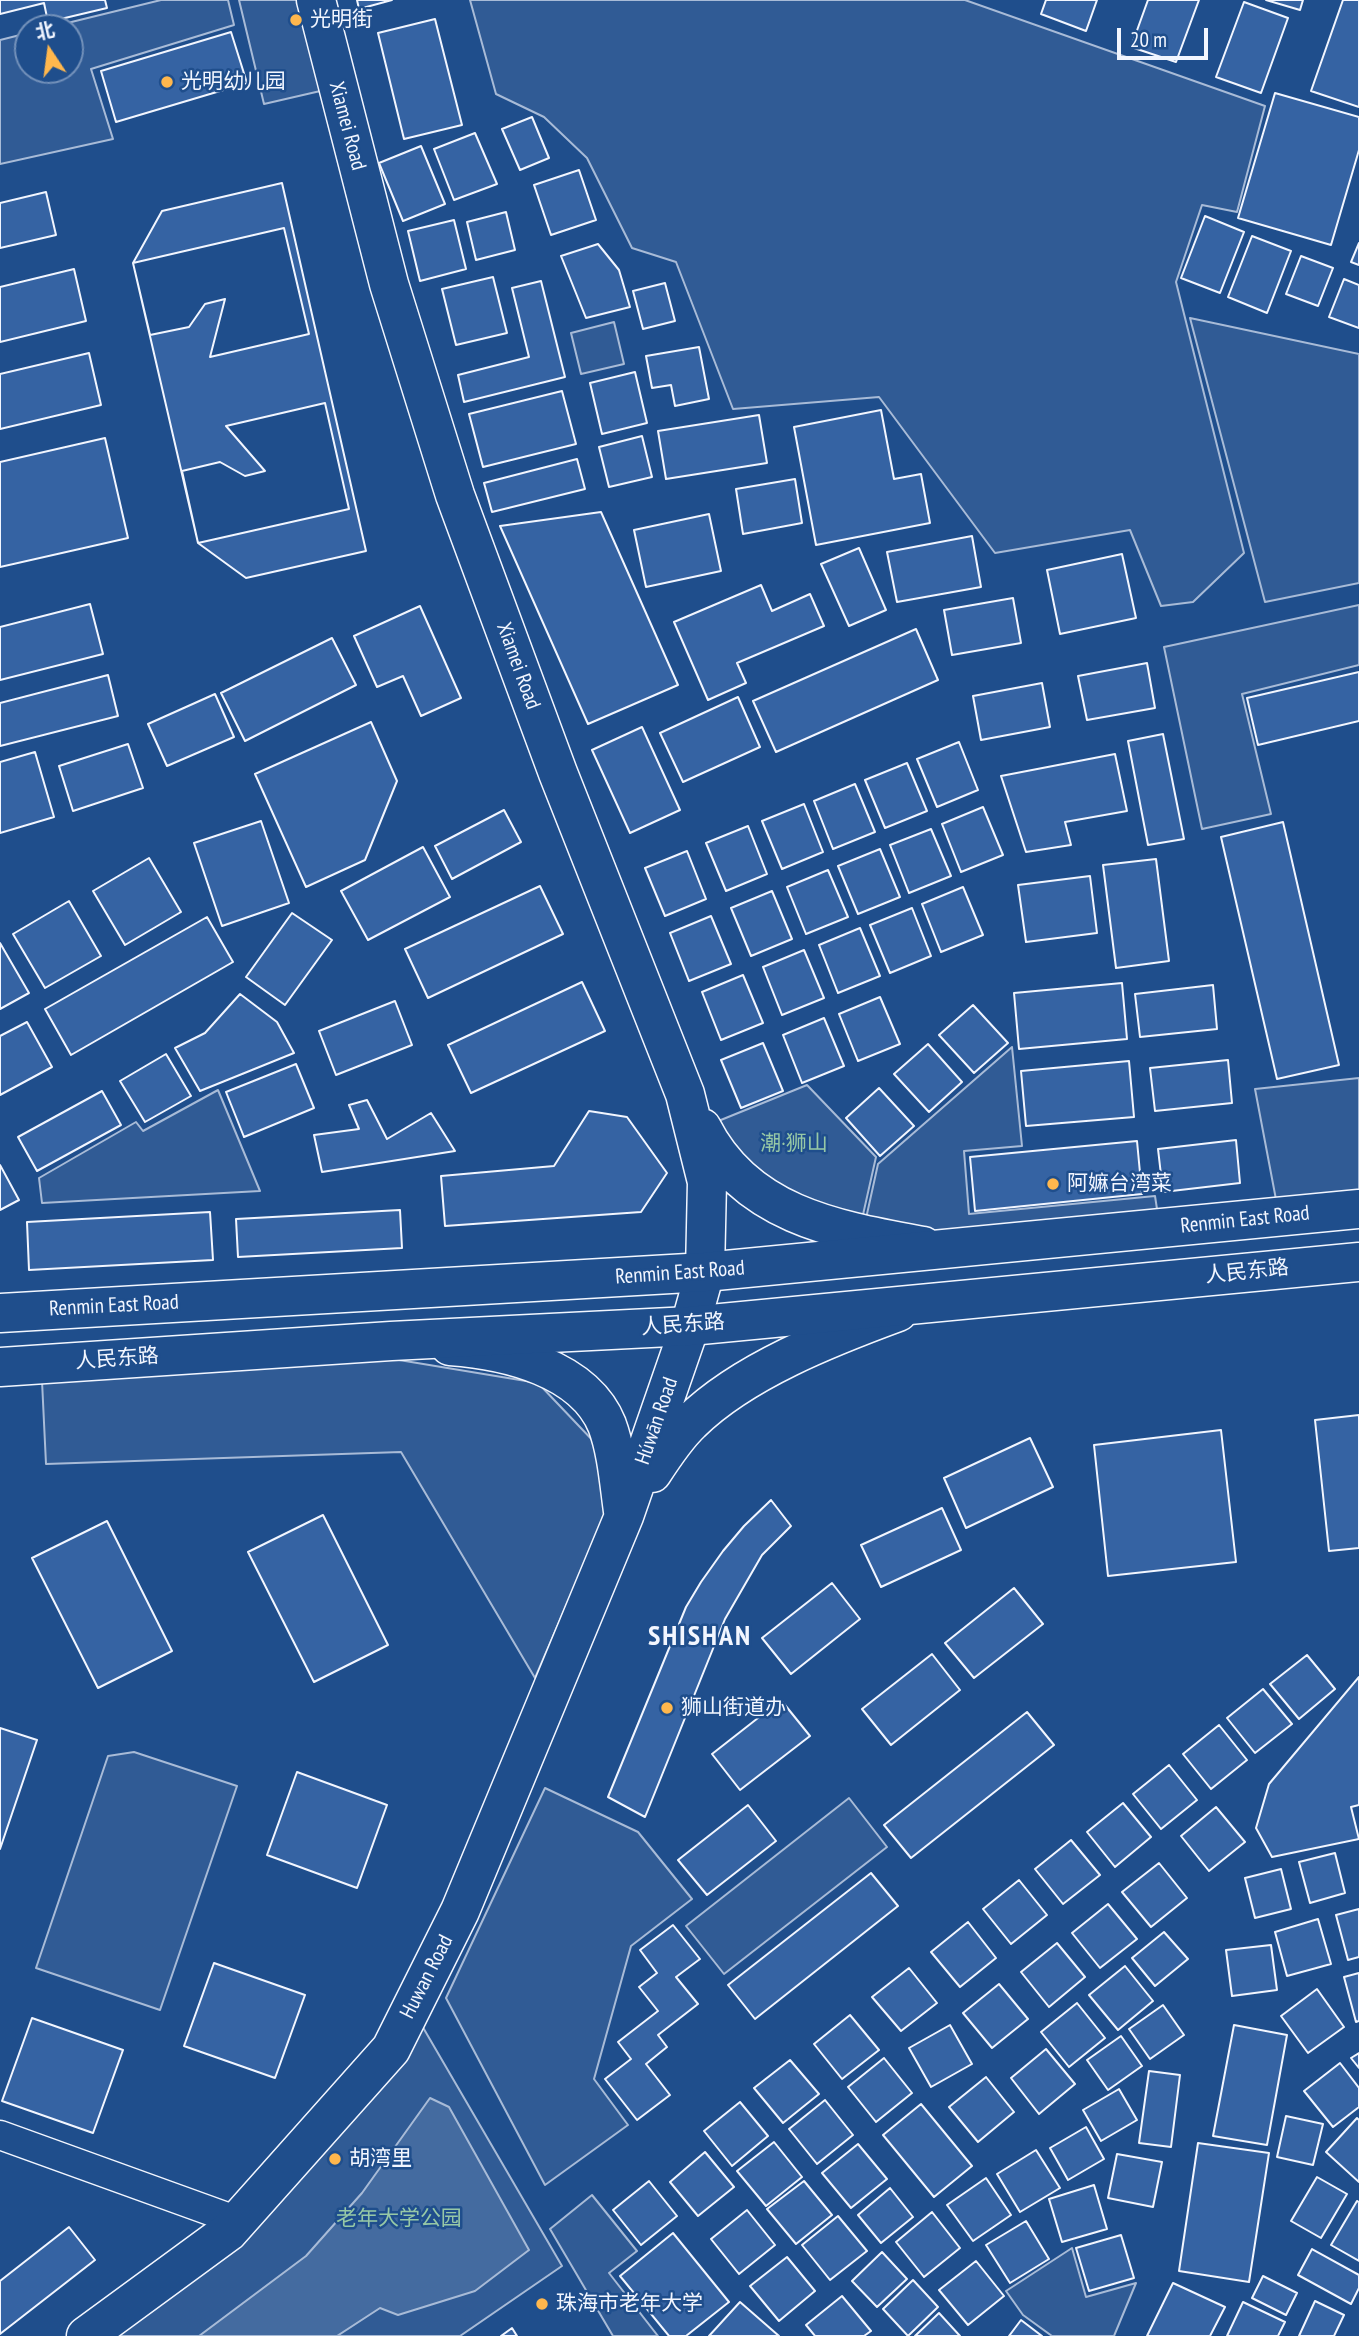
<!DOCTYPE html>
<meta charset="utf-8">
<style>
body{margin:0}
#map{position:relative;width:1359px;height:2336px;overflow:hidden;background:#1f4e8c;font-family:"PT Sans Narrow","Noto Sans SC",sans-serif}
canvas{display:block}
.north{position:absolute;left:14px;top:14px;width:70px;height:70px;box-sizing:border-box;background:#1f4e8c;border:2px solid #7391ba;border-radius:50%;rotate:347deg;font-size:19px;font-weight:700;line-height:28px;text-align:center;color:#f2f6ff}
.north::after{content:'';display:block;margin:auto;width:24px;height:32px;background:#ffb74d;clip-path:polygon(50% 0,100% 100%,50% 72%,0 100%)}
.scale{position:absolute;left:1117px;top:28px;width:91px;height:32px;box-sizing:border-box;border:4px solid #f2f6ff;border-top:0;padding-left:9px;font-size:21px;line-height:24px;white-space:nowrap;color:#f2f6ff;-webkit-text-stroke:5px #1f4e8c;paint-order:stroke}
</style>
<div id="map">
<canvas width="1359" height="2336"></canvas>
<div class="north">北</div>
<div class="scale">20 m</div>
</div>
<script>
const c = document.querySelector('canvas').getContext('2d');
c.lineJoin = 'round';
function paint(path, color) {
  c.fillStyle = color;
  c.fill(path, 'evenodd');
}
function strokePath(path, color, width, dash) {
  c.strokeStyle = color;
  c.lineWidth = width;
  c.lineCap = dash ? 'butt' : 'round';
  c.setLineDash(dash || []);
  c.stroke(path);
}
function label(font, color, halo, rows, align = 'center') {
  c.font = font + ' "PT Sans Narrow","Noto Sans SC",sans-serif';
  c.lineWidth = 5;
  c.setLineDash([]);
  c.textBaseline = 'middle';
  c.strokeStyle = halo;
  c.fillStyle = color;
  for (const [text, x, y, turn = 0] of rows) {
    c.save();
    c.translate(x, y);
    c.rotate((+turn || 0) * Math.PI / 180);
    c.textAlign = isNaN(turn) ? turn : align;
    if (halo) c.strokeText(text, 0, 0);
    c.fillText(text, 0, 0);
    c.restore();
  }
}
const green = new Path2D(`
 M 161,0 L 228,0 L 234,25 L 91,69 L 113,139 L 0,164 L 0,40 L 28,33 L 28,70 L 70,70 L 70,28 L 47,28 Z
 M 239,0 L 308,0 L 329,89 L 264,104 Z
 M 470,0 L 965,0 L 1265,106 L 1237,212 L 1202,205 L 1176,282 L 1244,553 L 1193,602 L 1161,606 L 1130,530 L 995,553 L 879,397 L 733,409 L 676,262 L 632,248 L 587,158 L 544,117 L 496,94 Z
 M 1190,318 L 1359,354 L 1359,583 L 1265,602 Z
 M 614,322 L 624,364 L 581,374 L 571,333 Z
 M 1359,605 L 1359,665 L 1242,694 L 1271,814 L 1202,829 L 1164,647 Z
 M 1012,1047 L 1022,1146 L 964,1151 L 969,1214 L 1155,1196 L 1159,1222 L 945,1242 L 865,1223 L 878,1164 Z
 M 1359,1078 L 1359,1201 L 1278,1210 L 1255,1089 Z
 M 807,1085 L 876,1157 L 860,1228 L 774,1190 L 711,1124 Z
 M 218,1090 L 260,1191 L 42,1203 L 39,1178 L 136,1122 L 143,1131 Z
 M 387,1358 L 538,1383 L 598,1446 L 605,1516 L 535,1678 L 401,1452 L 46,1464 L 42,1381 Z
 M 134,1752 L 237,1786 L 160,2010 L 36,1968 L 108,1756 Z
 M 545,1788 L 638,1832 L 692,1899 L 631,1946 L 594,2079 L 628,2125 L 545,2185 L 446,1998 Z
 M 849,1798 L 887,1847 L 724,1974 L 686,1926 Z
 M 414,2012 L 562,2266 L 460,2336 L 95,2336 L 230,2236 Z
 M 592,2195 L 637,2251 L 609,2273 L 658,2336 L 613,2336 L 550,2229 Z
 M 1072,2248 L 1086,2297 L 1136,2283 L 1114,2336 L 1052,2336 L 1023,2315 L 1006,2291 Z`);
const water = new Path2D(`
 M 430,2098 L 449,2107 L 529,2250 L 475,2291 L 398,2315 L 380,2308 L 337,2336 L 199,2336 L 306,2256 L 362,2193 Z`);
const building = new Path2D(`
 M 0,0 L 105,0 L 107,8 L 48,22 L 44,3 L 0,14 Z
 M 357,0 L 392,0 L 359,9 Z
 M 1046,0 L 1097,0 L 1086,31 L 1041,14 Z
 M 1148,0 L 1199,0 L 1176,62 L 1131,47 Z
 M 1266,0 L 1303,0 L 1300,10 Z
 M 1343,0 L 1359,0 L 1359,107 L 1311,91 Z
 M 1244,2 L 1288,18 L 1261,93 L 1216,77 Z
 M 435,19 L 462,125 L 404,139 L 378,33 Z
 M 231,32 L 247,83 L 116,122 L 101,71 Z
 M 1275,93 L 1359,117 L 1359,150 L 1331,245 L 1238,218 Z
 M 532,117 L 549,158 L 520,170 L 502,129 Z
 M 475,133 L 497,184 L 454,200 L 434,149 Z
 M 421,146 L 445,204 L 403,221 L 379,163 Z
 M 579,170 L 596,220 L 551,235 L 534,185 Z
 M 282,183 L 366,551 L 246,578 L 198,543 L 133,263 L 162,211 Z
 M 46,192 L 56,235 L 0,248 L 0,203 Z
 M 506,212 L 515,250 L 476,260 L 467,222 Z
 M 1205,216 L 1244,232 L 1220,293 L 1181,278 Z
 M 454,220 L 466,269 L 420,281 L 408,231 Z
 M 284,228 L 309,334 L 210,357 L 225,299 L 205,304 L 189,327 L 150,335 L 133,263 Z
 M 1252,236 L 1291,251 L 1267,313 L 1228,297 Z
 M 1359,243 L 1359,265 L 1351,262 Z
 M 598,244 L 619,270 L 630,307 L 586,318 L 561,256 Z
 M 1301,256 L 1333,268 L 1318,306 L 1286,294 Z
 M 74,269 L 86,321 L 0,342 L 0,287 Z
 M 493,277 L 507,333 L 456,345 L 442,289 Z
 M 1344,279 L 1359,285 L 1359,328 L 1329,317 Z
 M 541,281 L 565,377 L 464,402 L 458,375 L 529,357 L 512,288 Z
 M 665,283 L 675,321 L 643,329 L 633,291 Z
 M 699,347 L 709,399 L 675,406 L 671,385 L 652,388 L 646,356 Z
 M 89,353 L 101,405 L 0,429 L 0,374 Z
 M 635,372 L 647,423 L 602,434 L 590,383 Z
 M 562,391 L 576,444 L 483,467 L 469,414 Z
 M 325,403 L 349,509 L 198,543 L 182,471 L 220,462 L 245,476 L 265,471 L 226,426 Z
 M 881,410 L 894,479 L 921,474 L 930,523 L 816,545 L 794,427 Z
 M 759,415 L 767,463 L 666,479 L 658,431 Z
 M 642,436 L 652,477 L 609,487 L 599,447 Z
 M 105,438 L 128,538 L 0,567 L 0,462 Z
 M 577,459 L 585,489 L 492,512 L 484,483 Z
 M 795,479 L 802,523 L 743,534 L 736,489 Z
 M 601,512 L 678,685 L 588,724 L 500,526 Z
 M 709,514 L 721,571 L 646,587 L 634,530 Z
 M 972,536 L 981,587 L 897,602 L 887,552 Z
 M 859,548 L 886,610 L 849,626 L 821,564 Z
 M 1122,554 L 1136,618 L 1060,634 L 1047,570 Z
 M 761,585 L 772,611 L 810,594 L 824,626 L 737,663 L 746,683 L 708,700 L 674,622 Z
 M 1013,598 L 1021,643 L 952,655 L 944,610 Z
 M 90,604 L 103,654 L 0,680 L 0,627 Z
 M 420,606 L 461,698 L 421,716 L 403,676 L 377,687 L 354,636 Z
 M 916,629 L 938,680 L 776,752 L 753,701 Z
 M 332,638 L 356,685 L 245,741 L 221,693 Z
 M 1147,663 L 1155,708 L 1087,720 L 1078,676 Z
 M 1359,672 L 1359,721 L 1258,745 L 1247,698 Z
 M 108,675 L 118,716 L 0,746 L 0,703 Z
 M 1042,683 L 1050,727 L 981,740 L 973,696 Z
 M 215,694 L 234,737 L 167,766 L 148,724 Z
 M 738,697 L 760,747 L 683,782 L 660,733 Z
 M 371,722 L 397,781 L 365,860 L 306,887 L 255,774 Z
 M 642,727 L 680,810 L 630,833 L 592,750 Z
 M 1163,734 L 1184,839 L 1148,845 L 1128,741 Z
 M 959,742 L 978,790 L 937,807 L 917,759 Z
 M 128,744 L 143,788 L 73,811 L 59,766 Z
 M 35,752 L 54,817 L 0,833 L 0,762 Z
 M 1115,754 L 1127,811 L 1065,822 L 1071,845 L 1026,852 L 1001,776 Z
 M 907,763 L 927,811 L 885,828 L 865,780 Z
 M 855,784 L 875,832 L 833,849 L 814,801 Z
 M 804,804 L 823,852 L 782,869 L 762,821 Z
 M 983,807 L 1003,855 L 961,872 L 942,824 Z
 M 504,810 L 521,842 L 452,879 L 435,846 Z
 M 261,821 L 289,903 L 222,926 L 194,843 Z
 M 1283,822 L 1339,1065 L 1277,1079 L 1221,837 Z
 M 748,826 L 767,874 L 726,891 L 706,843 Z
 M 931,829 L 951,876 L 909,893 L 890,845 Z
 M 423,847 L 450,897 L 368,940 L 341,891 Z
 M 880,849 L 900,897 L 858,914 L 838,866 Z
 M 687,851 L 706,899 L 665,916 L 645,868 Z
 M 149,858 L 181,912 L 125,945 L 93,891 Z
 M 1156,859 L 1169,961 L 1116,968 L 1103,865 Z
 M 828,870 L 848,917 L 806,934 L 787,887 Z
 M 1090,876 L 1097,933 L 1026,942 L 1018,885 Z
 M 540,886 L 563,934 L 428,998 L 405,949 Z
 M 963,887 L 983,935 L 941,952 L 922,904 Z
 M 772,891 L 792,939 L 751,956 L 731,908 Z
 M 69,901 L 101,956 L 45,988 L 13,934 Z
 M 912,908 L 931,956 L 890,973 L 870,925 Z
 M 292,913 L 332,940 L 285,1005 L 246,977 Z
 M 711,916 L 731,964 L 689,981 L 670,933 Z
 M 207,917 L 233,962 L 71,1055 L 45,1009 Z
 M 860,928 L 880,976 L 838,993 L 819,945 Z
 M 0,943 L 29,993 L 0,1009 Z
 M 804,950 L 824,998 L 782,1015 L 763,967 Z
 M 743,975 L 763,1023 L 721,1040 L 702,992 Z
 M 582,982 L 605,1031 L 471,1093 L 448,1045 Z
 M 1122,983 L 1127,1039 L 1019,1049 L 1014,993 Z
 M 1213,985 L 1217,1029 L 1140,1037 L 1135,994 Z
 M 240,994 L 277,1022 L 294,1053 L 200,1091 L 175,1048 L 205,1033 Z
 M 880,997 L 900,1044 L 858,1061 L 839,1014 Z
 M 395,1001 L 412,1045 L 336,1075 L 319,1031 Z
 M 973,1005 L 1008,1043 L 974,1073 L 939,1035 Z
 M 824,1018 L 844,1066 L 802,1083 L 783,1035 Z
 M 27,1022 L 52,1067 L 0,1095 L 0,1036 Z
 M 763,1043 L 783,1091 L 741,1108 L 721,1060 Z
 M 928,1044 L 962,1082 L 929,1112 L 894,1074 Z
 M 166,1054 L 191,1096 L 145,1122 L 120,1081 Z
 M 1228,1060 L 1232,1103 L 1155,1111 L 1150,1068 Z
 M 1129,1061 L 1134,1117 L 1026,1126 L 1021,1071 Z
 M 296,1064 L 314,1108 L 244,1137 L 226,1092 Z
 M 879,1088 L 914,1126 L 880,1156 L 846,1118 Z
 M 102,1091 L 121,1125 L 37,1171 L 18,1137 Z
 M 367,1100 L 387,1139 L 431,1113 L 455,1151 L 322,1172 L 314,1135 L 359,1129 L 349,1105 Z
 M 589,1111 L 627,1117 L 667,1173 L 641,1212 L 445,1226 L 441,1176 L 554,1166 Z
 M 1236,1140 L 1240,1183 L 1163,1192 L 1158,1149 Z
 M 1137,1141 L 1142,1194 L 975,1211 L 970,1157 Z
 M 0,1165 L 19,1200 L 0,1210 Z
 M 400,1210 L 402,1248 L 238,1257 L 236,1219 Z
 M 210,1212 L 213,1260 L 29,1270 L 27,1222 Z
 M 1359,1415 L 1359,1548 L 1329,1551 L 1315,1420 Z
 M 1221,1430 L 1236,1562 L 1108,1576 L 1094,1445 Z
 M 1030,1438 L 1053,1487 L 966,1528 L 944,1478 Z
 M 771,1500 L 791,1526 L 762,1555 L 725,1619 L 645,1817 L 608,1797 L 686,1607 L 701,1582 L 723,1551 L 744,1526 Z
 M 942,1508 L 961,1550 L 881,1587 L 861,1545 Z
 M 323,1515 L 388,1645 L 314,1682 L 248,1552 Z
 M 107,1521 L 172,1651 L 98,1688 L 32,1558 Z
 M 832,1583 L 860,1619 L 791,1674 L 762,1638 Z
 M 1014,1588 L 1043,1624 L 974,1678 L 945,1643 Z
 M 932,1654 L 960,1690 L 891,1745 L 862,1709 Z
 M 1307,1655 L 1335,1689 L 1299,1719 L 1270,1684 Z
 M 1359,1677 L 1359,1805 L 1351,1807 L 1359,1839 L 1272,1857 L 1256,1828 L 1269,1784 Z
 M 1263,1689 L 1292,1724 L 1255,1753 L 1227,1718 Z
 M 781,1700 L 810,1736 L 740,1790 L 712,1754 Z
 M 1027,1712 L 1054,1745 L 911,1858 L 884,1825 Z
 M 1219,1725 L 1247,1760 L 1211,1789 L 1183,1754 Z
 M 0,1728 L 37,1740 L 0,1849 Z
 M 1169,1765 L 1197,1800 L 1161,1829 L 1133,1794 Z
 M 297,1772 L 387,1805 L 357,1888 L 267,1855 Z
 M 1123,1803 L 1151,1837 L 1115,1867 L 1087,1832 Z
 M 748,1805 L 776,1841 L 707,1895 L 678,1860 Z
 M 1216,1807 L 1245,1842 L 1209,1871 L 1181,1836 Z
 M 1071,1840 L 1100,1875 L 1063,1904 L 1035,1869 Z
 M 1335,1853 L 1345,1893 L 1310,1903 L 1299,1862 Z
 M 1159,1863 L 1187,1898 L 1151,1927 L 1122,1892 Z
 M 1281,1869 L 1291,1909 L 1255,1918 L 1245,1878 Z
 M 871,1873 L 898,1906 L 755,2019 L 728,1985 Z
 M 1019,1880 L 1047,1915 L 1011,1944 L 983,1909 Z
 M 1108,1904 L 1137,1939 L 1100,1968 L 1072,1933 Z
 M 1359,1909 L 1359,1957 L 1348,1960 L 1336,1915 Z
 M 1318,1919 L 1331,1964 L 1287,1976 L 1275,1932 Z
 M 968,1922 L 996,1958 L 960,1987 L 931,1952 Z
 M 673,1925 L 700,1959 L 676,1977 L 698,2004 L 658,2035 L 667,2047 L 646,2064 L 670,2095 L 637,2120 L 605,2079 L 631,2059 L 618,2042 L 658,2011 L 639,1987 L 657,1973 L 640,1950 Z
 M 1164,1932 L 1188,1959 L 1155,1986 L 1132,1958 Z
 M 1057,1943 L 1085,1977 L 1049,2007 L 1021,1972 Z
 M 1271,1945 L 1277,1990 L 1232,1996 L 1226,1950 Z
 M 214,1963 L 305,1995 L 275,2078 L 184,2046 Z
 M 1125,1966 L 1153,2001 L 1118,2030 L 1089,1995 Z
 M 909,1968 L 937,2003 L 901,2031 L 872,1997 Z
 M 1359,1973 L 1359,2021 L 1356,2022 L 1344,1977 Z
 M 999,1984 L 1028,2019 L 992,2048 L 963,2013 Z
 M 1317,1989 L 1344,2027 L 1308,2053 L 1281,2016 Z
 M 1077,2003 L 1105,2038 L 1069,2067 L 1041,2032 Z
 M 1163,2005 L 1184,2035 L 1150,2059 L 1129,2029 Z
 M 850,2015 L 879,2050 L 842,2079 L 814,2044 Z
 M 32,2018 L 123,2050 L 93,2133 L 2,2101 Z
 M 950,2025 L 972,2064 L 931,2087 L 909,2048 Z
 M 1234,2025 L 1287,2035 L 1267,2145 L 1213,2136 Z
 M 1121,2036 L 1142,2066 L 1108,2090 L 1087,2060 Z
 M 1046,2049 L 1075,2084 L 1039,2114 L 1011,2078 Z
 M 1359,2053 L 1359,2068 L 1351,2058 Z
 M 884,2058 L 912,2093 L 876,2122 L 848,2087 Z
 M 790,2060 L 819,2094 L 783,2123 L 754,2088 Z
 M 1340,2063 L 1359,2088 L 1359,2107 L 1333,2127 L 1304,2091 Z
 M 1149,2071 L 1180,2075 L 1171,2147 L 1139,2143 Z
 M 986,2077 L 1014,2112 L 978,2142 L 949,2107 Z
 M 1119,2089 L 1137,2120 L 1101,2141 L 1083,2110 Z
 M 825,2100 L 853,2135 L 817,2164 L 789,2129 Z
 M 740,2102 L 768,2136 L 732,2166 L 704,2131 Z
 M 921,2104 L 972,2166 L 934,2197 L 883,2135 Z
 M 1286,2116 L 1323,2124 L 1313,2165 L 1277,2157 Z
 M 1357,2118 L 1359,2120 L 1359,2182 L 1326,2152 Z
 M 1086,2127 L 1104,2159 L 1068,2180 L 1050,2148 Z
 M 774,2142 L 802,2177 L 766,2206 L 737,2171 Z
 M 1198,2143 L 1269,2153 L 1249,2282 L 1179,2271 Z
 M 858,2144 L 887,2179 L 851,2208 L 822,2173 Z
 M 1036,2150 L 1060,2188 L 1020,2212 L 997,2174 Z
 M 705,2152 L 734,2187 L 698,2216 L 670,2182 Z
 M 1117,2154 L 1162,2162 L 1153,2207 L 1108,2198 Z
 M 1317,2177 L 1347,2194 L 1321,2238 L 1291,2221 Z
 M 986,2178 L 1011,2215 L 973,2241 L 947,2205 Z
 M 649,2181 L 677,2216 L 641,2245 L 613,2210 Z
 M 804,2181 L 832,2215 L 796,2244 L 767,2209 Z
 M 1094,2185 L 1107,2229 L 1062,2242 L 1049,2199 Z
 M 890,2188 L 913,2217 L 881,2243 L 858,2215 Z
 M 1357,2201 L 1359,2202 L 1359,2261 L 1331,2245 Z
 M 747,2210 L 775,2245 L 739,2274 L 711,2239 Z
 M 932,2212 L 960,2248 L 924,2277 L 896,2242 Z
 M 838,2216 L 867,2251 L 830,2280 L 802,2245 Z
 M 1026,2221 L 1049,2259 L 1010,2283 L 986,2245 Z
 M 69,2227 L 95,2260 L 0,2334 L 0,2281 Z
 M 673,2233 L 729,2302 L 686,2336 L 669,2336 L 620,2276 Z
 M 1121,2235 L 1134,2278 L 1089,2291 L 1076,2248 Z
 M 1312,2249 L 1359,2275 L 1359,2288 L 1351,2304 L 1298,2275 Z
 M 882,2252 L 907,2279 L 877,2307 L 852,2281 Z
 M 787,2257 L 815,2291 L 779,2321 L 750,2286 Z
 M 976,2261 L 1004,2296 L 968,2325 L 939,2290 Z
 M 1263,2276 L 1297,2293 L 1286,2315 L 1252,2298 Z
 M 913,2280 L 938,2307 L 908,2336 L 883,2309 Z
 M 1173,2283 L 1225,2307 L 1210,2336 L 1147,2336 Z
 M 842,2296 L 871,2331 L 864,2336 L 815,2336 L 806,2325 Z
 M 1315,2301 L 1344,2315 L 1334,2336 L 1299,2336 Z
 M 740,2302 L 779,2336 L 709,2336 Z
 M 1243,2302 L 1285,2322 L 1278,2336 L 1227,2336 Z
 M 939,2313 L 960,2336 L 915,2336 Z
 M 1021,2320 L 1042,2336 L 1009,2336 Z
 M 512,2328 L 517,2336 L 501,2336 Z`);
const street = new Path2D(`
 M 0,2135 L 238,2221`);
const secondary = new Path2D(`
 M 702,1128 C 746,1215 836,1230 923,1246
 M 450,1346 C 506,1350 584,1368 607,1425 C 617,1452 619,1483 623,1511
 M 652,1473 C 663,1456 676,1436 691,1422 C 743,1371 830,1337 898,1312
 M 86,2336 L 228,2232 L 391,2049 L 460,1911 L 624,1516 L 690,1326 L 705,1272 L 707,1182 L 685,1094 L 558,773 L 455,495 L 389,284 L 316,0`);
const primary = new Path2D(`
 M 0,1313 L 705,1272 L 1359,1209
 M 0,1367 L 391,1341 L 690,1326 L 1359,1262`);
const markers = [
 [296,20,7,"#ffb74d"],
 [167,82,7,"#ffb74d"],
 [1053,1184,7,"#ffb74d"],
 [667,1708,7,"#ffb74d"],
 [335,2159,7,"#ffb74d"],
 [542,2304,7,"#ffb74d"]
];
const poiNames = [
 ["光明街",310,20],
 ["光明幼儿园",181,82],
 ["阿嫲台湾菜",1067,1184],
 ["狮山街道办",681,1708],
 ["胡湾里",349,2159],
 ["珠海市老年大学",556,2304]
];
const streetNames = [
 ["Xiamei Road",347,126,75],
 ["Xiamei Road",518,666,70],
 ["Renmin East Road",1245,1220,-6],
 ["人民东路",1247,1272,-6],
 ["Renmin East Road",680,1273,-4],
 ["Renmin East Road",114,1306,-3],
 ["人民东路",683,1325,-4],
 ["人民东路",117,1359,-4],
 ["Húwān Road",657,1421,-71],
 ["Huwan Road",427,1977,-63]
];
const parkNames = [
 ["潮·狮山",794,1144],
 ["老年大学公园",399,2219]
];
const districtNames = [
 ["SHISHAN",700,1637]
];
paint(green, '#305b95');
strokePath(green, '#a8bbd7', 2);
paint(water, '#446ba0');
strokePath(water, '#a8bbd7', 2);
paint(building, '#3563a3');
strokePath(building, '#f2f6ff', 2);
strokePath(street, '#f2f6ff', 31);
strokePath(secondary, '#f2f6ff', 41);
strokePath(primary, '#f2f6ff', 41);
strokePath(street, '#1f4e8c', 28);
strokePath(secondary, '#1f4e8c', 38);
strokePath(primary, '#1f4e8c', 38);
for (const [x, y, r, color] of markers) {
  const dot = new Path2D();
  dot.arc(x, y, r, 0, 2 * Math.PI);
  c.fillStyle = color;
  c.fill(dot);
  strokePath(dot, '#1f4e8c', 2.5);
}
label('21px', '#f2f6ff', '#1f4e8c', poiNames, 'left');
label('21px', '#f2f6ff', '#1f4e8c', streetNames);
label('21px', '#97c8a6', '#1f4e8c', parkNames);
c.letterSpacing = '2px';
label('bold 28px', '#f2f6ff', '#1f4e8c', districtNames);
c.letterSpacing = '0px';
</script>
